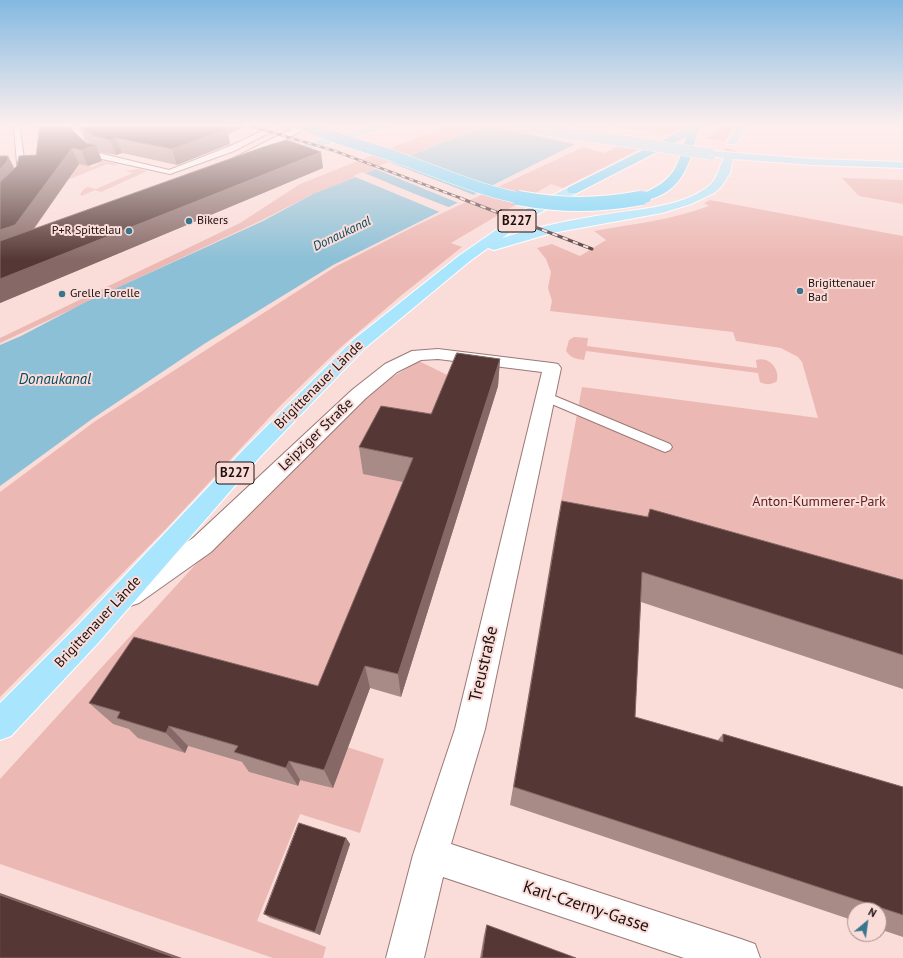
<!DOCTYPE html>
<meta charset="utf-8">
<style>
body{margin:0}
#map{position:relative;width:903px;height:958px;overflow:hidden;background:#fadcd9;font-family:"PT Sans",sans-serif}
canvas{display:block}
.north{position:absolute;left:847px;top:902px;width:40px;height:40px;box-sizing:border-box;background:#fadcd9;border:1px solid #a28b89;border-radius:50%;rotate:29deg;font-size:11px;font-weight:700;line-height:16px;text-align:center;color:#1d1110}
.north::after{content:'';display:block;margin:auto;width:14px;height:18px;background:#39768d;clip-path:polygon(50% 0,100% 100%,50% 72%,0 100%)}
</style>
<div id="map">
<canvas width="903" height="958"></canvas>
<div class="north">N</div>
</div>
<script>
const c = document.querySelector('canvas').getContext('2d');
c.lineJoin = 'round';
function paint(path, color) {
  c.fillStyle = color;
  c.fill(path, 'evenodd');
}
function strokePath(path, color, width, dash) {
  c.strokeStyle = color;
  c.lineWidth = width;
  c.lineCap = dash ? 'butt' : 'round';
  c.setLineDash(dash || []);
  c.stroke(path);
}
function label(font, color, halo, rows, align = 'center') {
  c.font = font + ' "PT Sans",sans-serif';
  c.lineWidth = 4;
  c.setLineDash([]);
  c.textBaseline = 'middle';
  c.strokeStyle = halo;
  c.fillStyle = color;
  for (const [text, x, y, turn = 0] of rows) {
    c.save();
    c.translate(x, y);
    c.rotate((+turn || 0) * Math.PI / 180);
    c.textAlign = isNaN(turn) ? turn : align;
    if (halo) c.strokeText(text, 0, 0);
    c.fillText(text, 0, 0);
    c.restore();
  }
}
const green = new Path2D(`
 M 448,125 L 485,125 L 311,195 L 262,220 L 0,343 L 0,338 L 240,223 L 300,184 Z
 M 617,125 L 692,125 L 671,134 L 614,127 Z
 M 725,125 L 736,125 L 725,141 L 705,139 Z
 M 583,147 L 604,153 L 617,147 L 640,149 L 563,188 L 551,184 L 451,243 L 462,247 L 403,294 L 341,347 L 280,406 L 165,530 L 0,697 L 0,492 L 94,422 L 335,267 L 417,225 Z
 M 93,158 L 103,161 L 94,164 L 89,163 L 88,166 L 92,167 L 104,161 L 118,164 L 115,166 L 107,164 L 60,183 L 71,162 Z
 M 138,169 L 147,171 L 101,192 L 95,190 L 82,196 L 80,194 L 83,190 L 87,187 L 96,189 L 133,173 L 125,171 Z
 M 842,178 L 903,180 L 903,204 L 859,196 Z
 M 710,200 L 903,236 L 903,614 L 637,545 L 556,529 L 582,387 L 818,418 L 802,362 L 798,357 L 781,348 L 736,341 L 733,332 L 550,311 L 552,301 L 548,288 L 551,272 L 546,259 L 537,248 L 552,244 L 580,256 L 606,240 L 594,231 C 632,224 672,220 709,206 L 704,203 Z
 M 574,337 L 588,338 L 587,346 L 757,368 L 756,360 C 769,356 780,369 777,381 C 771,385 766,385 760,382 L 758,373 L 586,351 L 584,360 C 576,359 571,358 566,351 L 569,340 Z
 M 419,361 L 457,380 L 337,680 L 188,746 L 252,765 L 249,772 L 297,786 L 300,780 L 347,747 L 384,759 L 360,833 L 300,814 L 257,921 L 326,947 L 323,958 L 273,958 L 0,864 L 0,779 L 226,531 L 365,396 L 391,378 Z`);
const water = new Path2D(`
 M 487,125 L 615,125 L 559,152 L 333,265 L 204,344 L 92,419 L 0,486 L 0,345 L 21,336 L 84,303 L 263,221 L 313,194 Z`);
const pier = new Path2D(`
 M 487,125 L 599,125 L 615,128 L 578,145 Z
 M 389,162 L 459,189 L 476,196 L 461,204 L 373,168 Z
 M 362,172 L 415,194 L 451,208 L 442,213 L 353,176 Z`);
const primaryTunnel = new Path2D(`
 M 728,160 L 732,142`);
const lane = new Path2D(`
 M 5,125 L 17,125 L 20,129 L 26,174 L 24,181 L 3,203 L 0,204 L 0,196 L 17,178 L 18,174 L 14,129 Z
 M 71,125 L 78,125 L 85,141 L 99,153 L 169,170 L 228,147 L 275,125 L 284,125 L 234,151 L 170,174 L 93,157 L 79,144 Z
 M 545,392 L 670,444 L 672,447 L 670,450 L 665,452 L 660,450 L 540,399 L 538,396 L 540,393 Z`);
const street = new Path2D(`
 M 299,125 L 313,125 L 242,162 L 238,163 L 232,160 L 234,158 Z
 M 438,349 L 552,363 L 558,364 L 561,368 L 485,729 L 451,844 L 741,939 L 755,944 L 760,958 L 684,958 L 443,877 L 424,958 L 386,958 L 413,855 L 455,729 L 542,372 L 438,359 L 421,360 L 397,372 L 366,398 L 211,552 L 139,603 L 130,606 L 121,603 L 117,595 L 121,587 L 193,538 L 352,390 L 385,364 L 412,351 Z`);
const primary = new Path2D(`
 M 376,125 L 395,125 L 393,127 L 275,158 L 270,155 L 271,153 Z
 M 737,125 L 748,125 L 736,144 L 728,144 L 727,142 Z
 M 713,151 L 814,159 L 903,162 L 903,168 L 814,165 L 733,159 L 730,173 L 721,187 L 714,193 L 691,204 L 662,213 L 552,233 L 494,250 L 488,248 L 470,261 L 365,348 L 259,458 L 99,642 L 11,736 L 0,740 L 0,703 L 79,624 L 245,448 L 353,340 L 460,255 L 526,209 L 569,187 L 577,187 L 579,190 L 577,193 L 536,215 L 502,238 C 533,228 565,221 596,216 C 632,209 681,209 710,185 C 718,177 719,167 724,158 L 709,156 L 708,154 L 709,152 Z`);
const highway = new Path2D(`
 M 693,125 L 707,125 L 698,131 C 691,156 686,184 659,196 C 653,198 648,201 642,200 L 640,197 L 642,194 C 674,180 677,169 686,137 L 577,193 L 569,193 L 567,190 L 569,187 Z`);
const railFar1 = new Path2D(`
 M 247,125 L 335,151 L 463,199`);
const rail = new Path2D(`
 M 460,198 L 592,249`);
const primaryBridge = new Path2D(`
 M 513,125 L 710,154`);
const highwayBridgeFar1 = new Path2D(`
 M 304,125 C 333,138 363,146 393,156 C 436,171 479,191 524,199
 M 635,199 L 646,197`);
const highwayBridge = new Path2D(`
 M 518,198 C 563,206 596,206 641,198`);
const wall = new Path2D(`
 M 39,126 L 71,126 L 73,131 L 86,143 L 91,144 L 86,140 L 80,126 L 246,126 L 228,134 L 230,144 L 177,165 L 122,153 L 116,155 L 100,152 L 98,150 L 102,161 L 88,166 L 79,164 L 34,229 L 323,168 L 0,303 L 8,156 L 14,168 L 36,155 L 40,127 Z
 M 500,359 L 498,386 L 401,697 L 370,688 L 333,788 L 300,780 L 298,786 L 249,772 L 242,762 L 188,746 L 185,753 L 138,738 L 129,729 L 113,724 L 89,703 L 318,686 L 403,482 L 363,474 L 359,447 L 431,414 Z
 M 562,501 L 647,517 L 650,509 L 903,580 L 903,689 L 641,602 L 635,717 L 717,741 L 723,734 L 903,787 L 903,937 L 879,929 L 879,910 L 855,910 L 855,921 L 510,805 L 556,529 Z
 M 346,838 L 350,844 L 320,935 L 270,918 L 264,914 Z
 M 487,925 L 576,958 L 480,958 L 484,935 Z`);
const shadedWall = new Path2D(`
 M 225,126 L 246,126 L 228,134 L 230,144 L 177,165 L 172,149 Z
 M 116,138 L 122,153 L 116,155 L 110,140 Z
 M 96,145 L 102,161 L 88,166 L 81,150 Z
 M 72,148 L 79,164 L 24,242 L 0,252 L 0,230 Z
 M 321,152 L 323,168 L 0,303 L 0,279 Z
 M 8,156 L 16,172 L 0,194 L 0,169 Z
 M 500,359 L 498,386 L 401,697 L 398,674 Z
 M 365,666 L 370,688 L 333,788 L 324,770 Z
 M 169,726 L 188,746 L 185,753 L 166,733 Z
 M 289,761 L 300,780 L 298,786 L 286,768 Z
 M 346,838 L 350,844 L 320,935 L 315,932 Z
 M 0,893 L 182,958 L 176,958 L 0,895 Z`);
const building = new Path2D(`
 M 40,126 L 70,126 L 72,130 L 86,143 L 96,145 L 81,150 L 72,148 L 15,225 L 0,230 L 0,182 L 17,166 L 19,156 L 36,155 Z
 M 80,126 L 225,126 L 227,129 L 172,149 L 116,138 L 110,140 L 94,136 Z
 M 287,140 L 321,152 L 0,279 L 0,241 L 263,147 Z
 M 0,156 L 8,156 L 8,158 L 7,161 L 0,169 Z
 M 457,353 L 500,359 L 398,674 L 365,666 L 324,770 L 289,761 L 286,768 L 234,752 L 238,746 L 169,726 L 166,733 L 117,718 L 120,712 L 89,703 L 134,637 L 318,686 L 413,458 L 359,447 L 381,406 L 431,414 Z
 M 562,501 L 648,517 L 650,509 L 903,580 L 903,655 L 642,572 L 635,717 L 723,742 L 723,734 L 903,787 L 903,915 L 514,787 Z
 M 299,823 L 346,838 L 315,932 L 264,914 Z
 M 0,895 L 176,958 L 0,958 Z
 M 487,925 L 576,958 L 482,958 Z`);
const markers = [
 [189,221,4,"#39768d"],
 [129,231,4,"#39768d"],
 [800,291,4,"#39768d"],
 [62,294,4,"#39768d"]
];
const farPoinames = [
 ["Bikers",197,221],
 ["P+R Spittelau",121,231,"right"],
 ["Brigittenauer",808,284],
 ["Bad",808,298],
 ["Grelle Forelle",70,294]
];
const shields = [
 [517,221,38],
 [235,473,38]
];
const shieldNames = [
 ["B227",517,221],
 ["B227",235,473]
];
const farWaternames = [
 ["Donaukanal",342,234,-26]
];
const streetNames = [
 ["Brigittenauer Lände",319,385,-45],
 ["Leipziger Straße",316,435,-44],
 ["Brigittenauer Lände",98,622,-47]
];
const parkNames = [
 ["Anton-Kummerer-Park",819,502]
];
const waterNames = [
 ["Donaukanal",55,380]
];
const nearStreetnames = [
 ["Treustraße",484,664,-77],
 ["Karl-Czerny-Gasse",586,907,18]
];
paint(green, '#ecb8b3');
paint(water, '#8cc0d6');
paint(pier, '#fadcd9');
strokePath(primaryTunnel, '#d9bebb', 11, [11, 5.5]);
strokePath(lane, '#9a7976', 2);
strokePath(street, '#9a7976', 2);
strokePath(primary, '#fff', 2);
strokePath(highway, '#fff', 2);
paint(lane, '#fff');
paint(street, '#fff');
paint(primary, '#a9e6fe');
paint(highway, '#6fd6fd');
strokePath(railFar1, '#4d3d3b', 2.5);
strokePath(rail, '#4d3d3b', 3);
strokePath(railFar1, '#fadcd9', 1.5, [4.5]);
strokePath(rail, '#fadcd9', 2, [5.5]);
strokePath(primaryBridge, '#fff', 12, []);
strokePath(highwayBridgeFar1, '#fff', 12, []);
strokePath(highwayBridge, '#fff', 16, []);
strokePath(primaryBridge, '#a9e6fe', 11);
strokePath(highwayBridgeFar1, '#6fd6fd', 11);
strokePath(highwayBridge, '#6fd6fd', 14);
paint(wall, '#a88a87');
paint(shadedWall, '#866966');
paint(building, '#553835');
strokePath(building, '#866966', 1);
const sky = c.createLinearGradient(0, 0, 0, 260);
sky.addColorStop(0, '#83b9e1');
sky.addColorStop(0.48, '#fdefee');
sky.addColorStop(1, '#fdefee00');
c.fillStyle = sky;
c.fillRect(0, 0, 903, 260);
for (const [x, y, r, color] of markers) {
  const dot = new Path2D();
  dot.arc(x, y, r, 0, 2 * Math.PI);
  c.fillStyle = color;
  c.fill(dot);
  strokePath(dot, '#fadcd9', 1.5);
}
label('12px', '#1d1110', '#fadcd9', farPoinames, 'left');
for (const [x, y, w] of shields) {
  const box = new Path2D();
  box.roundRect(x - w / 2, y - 11, w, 22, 3);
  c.fillStyle = '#fadcd9';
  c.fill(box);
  strokePath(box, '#1d1110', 1);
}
label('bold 13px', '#1d1110', null, shieldNames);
label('italic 13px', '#004c62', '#fadcd9', farWaternames);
label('14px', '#1d1110', '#fadcd9', streetNames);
label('14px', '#5c1e1d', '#fadcd9', parkNames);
label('italic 15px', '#004c62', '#fadcd9', waterNames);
label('17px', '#1d1110', '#fadcd9', nearStreetnames);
</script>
